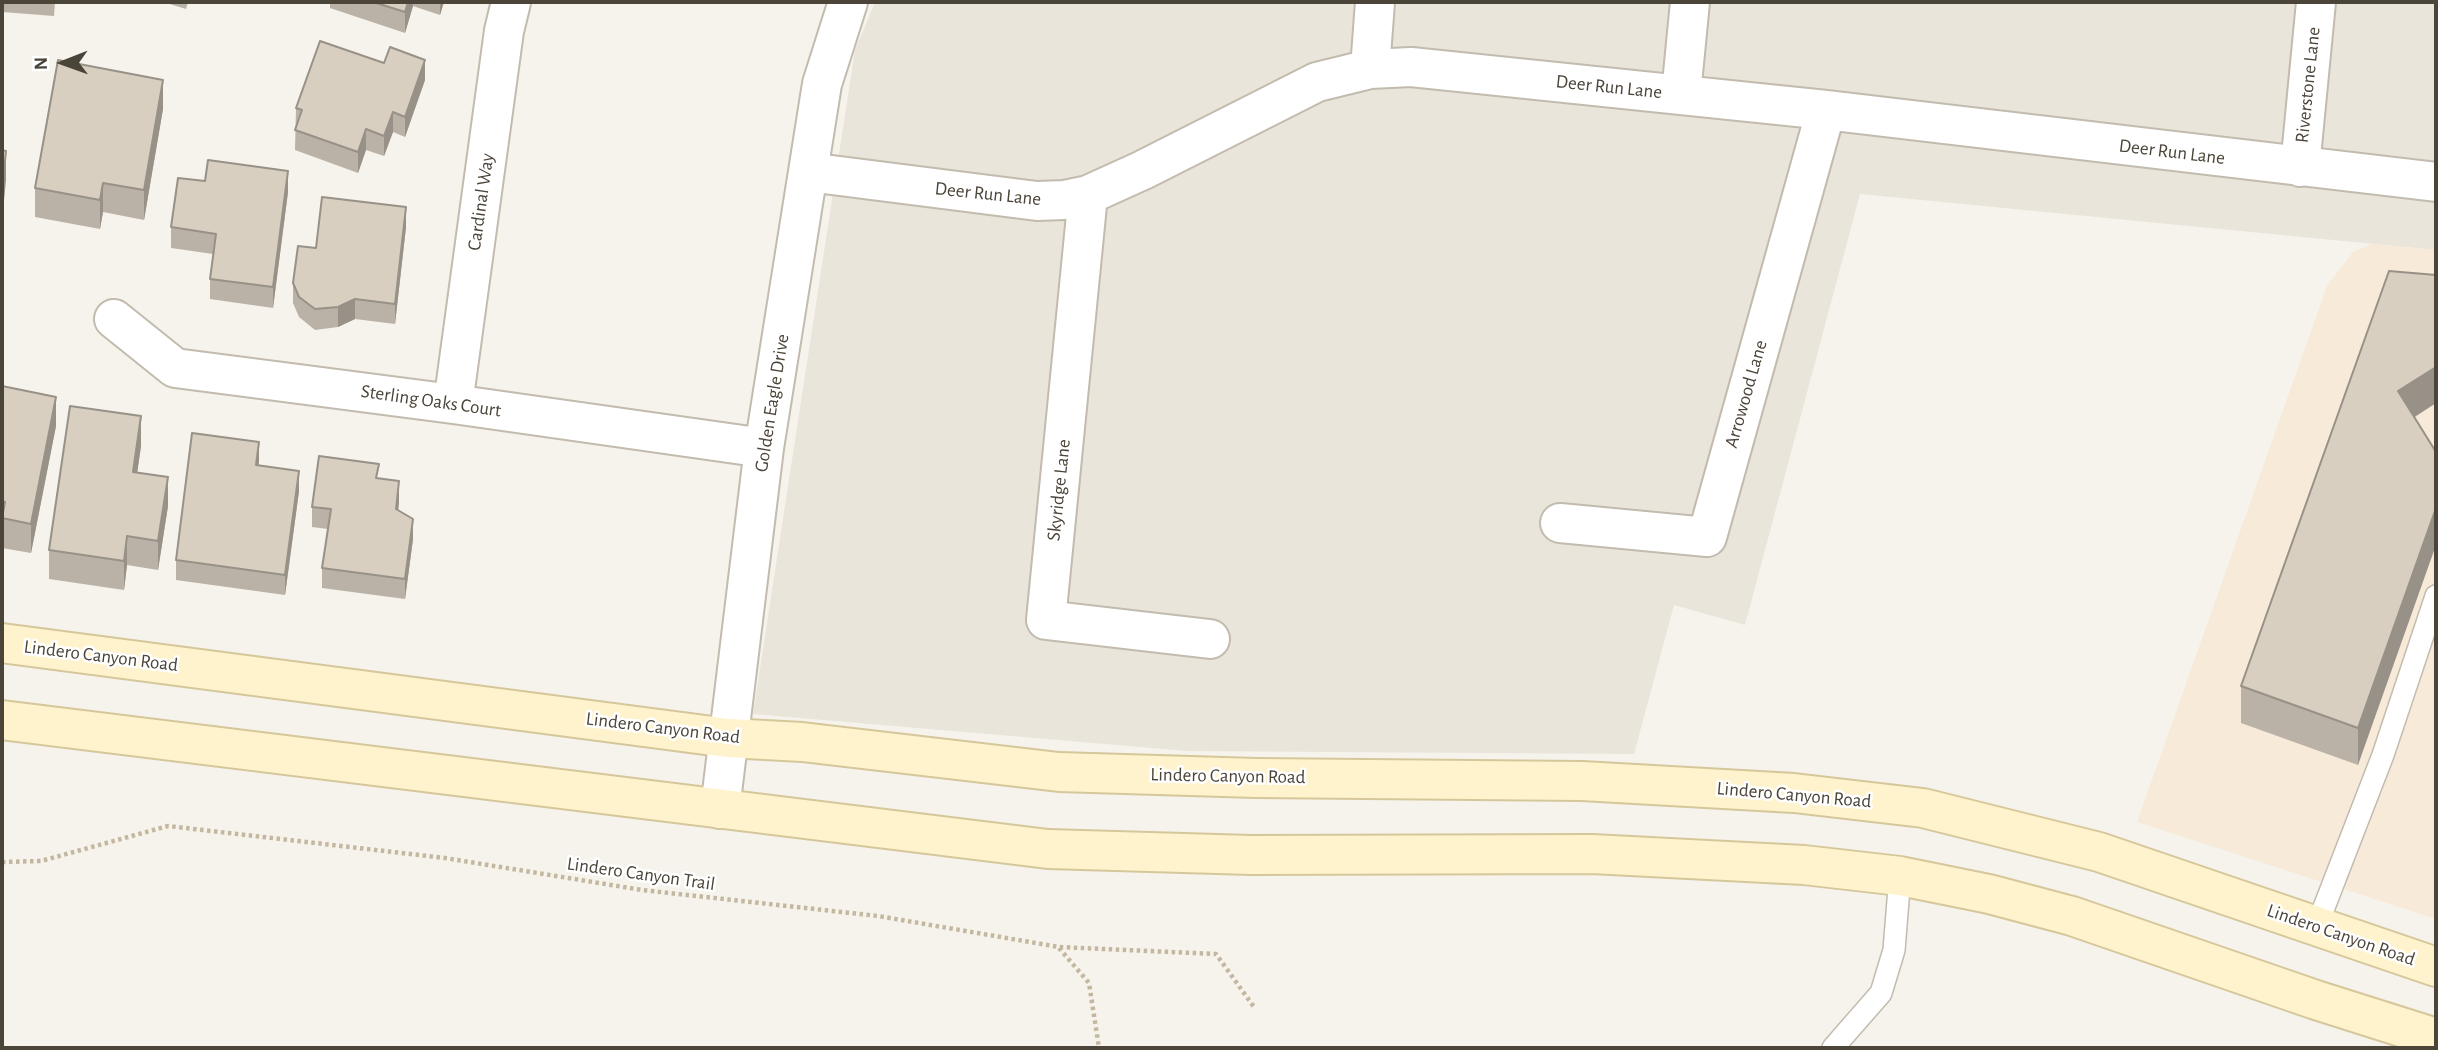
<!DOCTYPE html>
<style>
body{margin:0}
#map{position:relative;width:2438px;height:1050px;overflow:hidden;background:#f6f3ec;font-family:"Alegreya Sans",sans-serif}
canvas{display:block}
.frame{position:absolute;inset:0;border:4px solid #4b4439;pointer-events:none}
.north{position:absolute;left:28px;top:28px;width:70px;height:70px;-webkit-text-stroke:5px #fff;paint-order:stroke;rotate:269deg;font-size:19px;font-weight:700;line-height:28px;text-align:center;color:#4b4439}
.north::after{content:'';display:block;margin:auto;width:24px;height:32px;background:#4b4439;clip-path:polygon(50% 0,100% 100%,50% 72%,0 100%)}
</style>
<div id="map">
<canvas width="2438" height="1050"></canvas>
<div class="frame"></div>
<div class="north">N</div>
</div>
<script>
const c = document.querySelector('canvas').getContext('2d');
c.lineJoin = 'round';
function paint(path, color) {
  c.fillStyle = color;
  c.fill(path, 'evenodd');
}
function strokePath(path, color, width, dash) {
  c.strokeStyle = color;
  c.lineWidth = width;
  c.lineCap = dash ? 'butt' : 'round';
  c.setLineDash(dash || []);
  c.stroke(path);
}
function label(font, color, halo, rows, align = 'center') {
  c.font = font + ' "Alegreya Sans",sans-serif';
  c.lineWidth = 5;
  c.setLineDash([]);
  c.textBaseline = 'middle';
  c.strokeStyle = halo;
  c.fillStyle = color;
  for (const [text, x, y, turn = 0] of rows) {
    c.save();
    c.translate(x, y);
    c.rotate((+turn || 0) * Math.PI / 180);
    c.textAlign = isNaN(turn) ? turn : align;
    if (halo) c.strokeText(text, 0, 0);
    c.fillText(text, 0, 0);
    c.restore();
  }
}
const residential = new Path2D(`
 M 875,2 L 2436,2 L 2436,250 L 1860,194 L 1745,625 L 1674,605 L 1634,754 L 1187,751 L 753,714 L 855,50 Z`);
const commercial = new Path2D(`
 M 2372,244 L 2436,250 L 2436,919 L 2137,822 L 2327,286 L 2353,252 Z`);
const path = new Path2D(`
 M 2,862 L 41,861 L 168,826 L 445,858 L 642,890 L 878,916 L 1059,947 L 1216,954 L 1254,1007
 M 1059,948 L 1089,983 L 1099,1048`);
const lane = new Path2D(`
 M 2316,928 L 2383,755 L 2436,596
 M 1833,1048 L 1881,993 L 1894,950 L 1900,876`);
const street = new Path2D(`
 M 1370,69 L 1375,2
 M 1681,94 L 1690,2
 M 2300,167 L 2316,2
 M 808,172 L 1037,201 L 1064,200 L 1088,195 L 1143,170 L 1317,82 L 1370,69 L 1411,67 L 1826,110 L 2436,182
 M 1088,195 L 1046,620 L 1210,639
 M 114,319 L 175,368 L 453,404 L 764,448
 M 453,404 L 504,31 L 511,2
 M 1560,523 L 1707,537 L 1826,110
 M 720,809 L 764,448 L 822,84 L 848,2`);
const secondary = new Path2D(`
 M 2,643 L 728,738 L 802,742 L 1059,772 L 1256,778 L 1582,781 L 1794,793 L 1923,808 L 2099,852 L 2436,967
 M 2,720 L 1048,849 L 1251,855 L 1592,854 L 1804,865 L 1900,876 L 1989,894 L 2072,916 L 2316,1000 L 2436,1038`);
const wall = new Path2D(`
 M 2,2 L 55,2 L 54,16 L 2,12 Z
 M 163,2 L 188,2 L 186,9 Z
 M 330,2 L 444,2 L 440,15 L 413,6 L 405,33 L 330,8 Z
 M 425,80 L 405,137 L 393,132 L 384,156 L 366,150 L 358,173 L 295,150 L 296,108 Z
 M 163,109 L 144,220 L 103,212 L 100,229 L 35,217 L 35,188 Z
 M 288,192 L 273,308 L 210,299 L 210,279 L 213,254 L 171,248 L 171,227 Z
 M 406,227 L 395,324 L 355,319 L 338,327 L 315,330 L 299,317 L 293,303 L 293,283 L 316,248 Z
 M 2436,275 L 2436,403 L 2415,417 L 2358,765 L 2241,723 L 2241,686 Z
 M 2,386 L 56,426 L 31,553 L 2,548 Z
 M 141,446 L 137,473 L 168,506 L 158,570 L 127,565 L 124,590 L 49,579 L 49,550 Z
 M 379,478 L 399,502 L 398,511 L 413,539 L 405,599 L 322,588 L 322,568 L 328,529 L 312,527 L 312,507 Z
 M 299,491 L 285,595 L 176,580 L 176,560 Z`);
const shadedWall = new Path2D(`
 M 408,2 L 413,2 L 413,6 L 405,33 L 405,12 Z
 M 440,2 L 444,2 L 440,15 Z
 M 425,60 L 425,80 L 405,137 L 405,117 Z
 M 163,80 L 163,109 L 144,220 L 144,190 Z
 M 393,112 L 393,132 L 384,156 L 384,136 Z
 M 366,129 L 366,150 L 358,173 L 358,152 Z
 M 6,151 L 6,180 L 2,221 L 2,191 Z
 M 288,171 L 288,192 L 273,308 L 273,287 Z
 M 103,183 L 103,212 L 100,229 L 100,200 Z
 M 406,207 L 406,227 L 395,324 L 395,304 Z
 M 355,299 L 355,319 L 338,327 L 338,307 Z
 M 2436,367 L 2436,403 L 2398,427 L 2398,391 Z
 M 56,397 L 56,426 L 31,553 L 31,524 Z
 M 141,416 L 141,446 L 133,502 L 133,472 Z
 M 259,442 L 259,462 L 256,485 L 256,465 Z
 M 299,471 L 299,491 L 285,595 L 285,575 Z
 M 168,477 L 168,506 L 158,570 L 158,541 Z
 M 399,481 L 399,502 L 396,530 L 396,509 Z
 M 2436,508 L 2436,545 L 2358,765 L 2358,728 Z
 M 413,519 L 413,539 L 405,599 L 405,579 Z
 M 127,536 L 127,565 L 124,590 L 124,561 Z`);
const building = new Path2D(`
 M 373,2 L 408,2 L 405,12 Z
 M 320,41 L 384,63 L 390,47 L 425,60 L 405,117 L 393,112 L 384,136 L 366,129 L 358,152 L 295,130 L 302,110 L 296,108 Z
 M 58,60 L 163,80 L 144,190 L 103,183 L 100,200 L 35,188 Z
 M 2,150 L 6,151 L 2,191 Z
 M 208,160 L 288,171 L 273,287 L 210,279 L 216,234 L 171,227 L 178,178 L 205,181 Z
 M 322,197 L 406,207 L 395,304 L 355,299 L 338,307 L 315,309 L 299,297 L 293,283 L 298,246 L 316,248 Z
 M 2389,271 L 2436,275 L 2436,367 L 2398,391 L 2436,452 L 2436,508 L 2358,728 L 2241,686 Z
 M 2,386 L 56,397 L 31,524 L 2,518 L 5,502 L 2,501 Z
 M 70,406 L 141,416 L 133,472 L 168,477 L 158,541 L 127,536 L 124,561 L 49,550 Z
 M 192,433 L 259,442 L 256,465 L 299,471 L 285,575 L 176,560 Z
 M 319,456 L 379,464 L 376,478 L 399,481 L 396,509 L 413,519 L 405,579 L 322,568 L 331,509 L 312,507 Z`);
const streetNames = [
 ["Riverstone Lane",2308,85,-84],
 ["Deer Run Lane",1609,87,6],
 ["Deer Run Lane",2172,152,7],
 ["Deer Run Lane",988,194,6],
 ["Cardinal Way",481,202,-82],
 ["Arrowood Lane",1746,394,-74],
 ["Sterling Oaks Court",431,401,8],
 ["Golden Eagle Drive",772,403,-81],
 ["Skyridge Lane",1059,490,-84],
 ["Lindero Canyon Road",101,656,7],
 ["Lindero Canyon Road",663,728,7],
 ["Lindero Canyon Road",1228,776,1],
 ["Lindero Canyon Road",1794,795,5],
 ["Lindero Canyon Trail",641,874,8],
 ["Lindero Canyon Road",2341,935,19]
];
paint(residential, '#eae5da');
paint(commercial, '#f7ead8');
strokePath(lane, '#c2bbae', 24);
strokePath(street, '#c2bbae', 42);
strokePath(secondary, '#d6c79b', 42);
strokePath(path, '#c4b79f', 4.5, [3.5, 3.5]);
strokePath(lane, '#fff', 21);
strokePath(street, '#fff', 38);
strokePath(secondary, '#fff3cd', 38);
paint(wall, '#bab2a6');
paint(shadedWall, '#979187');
paint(building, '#d8cfc1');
strokePath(building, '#979187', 2);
label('19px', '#4b4439', '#fff', streetNames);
</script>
